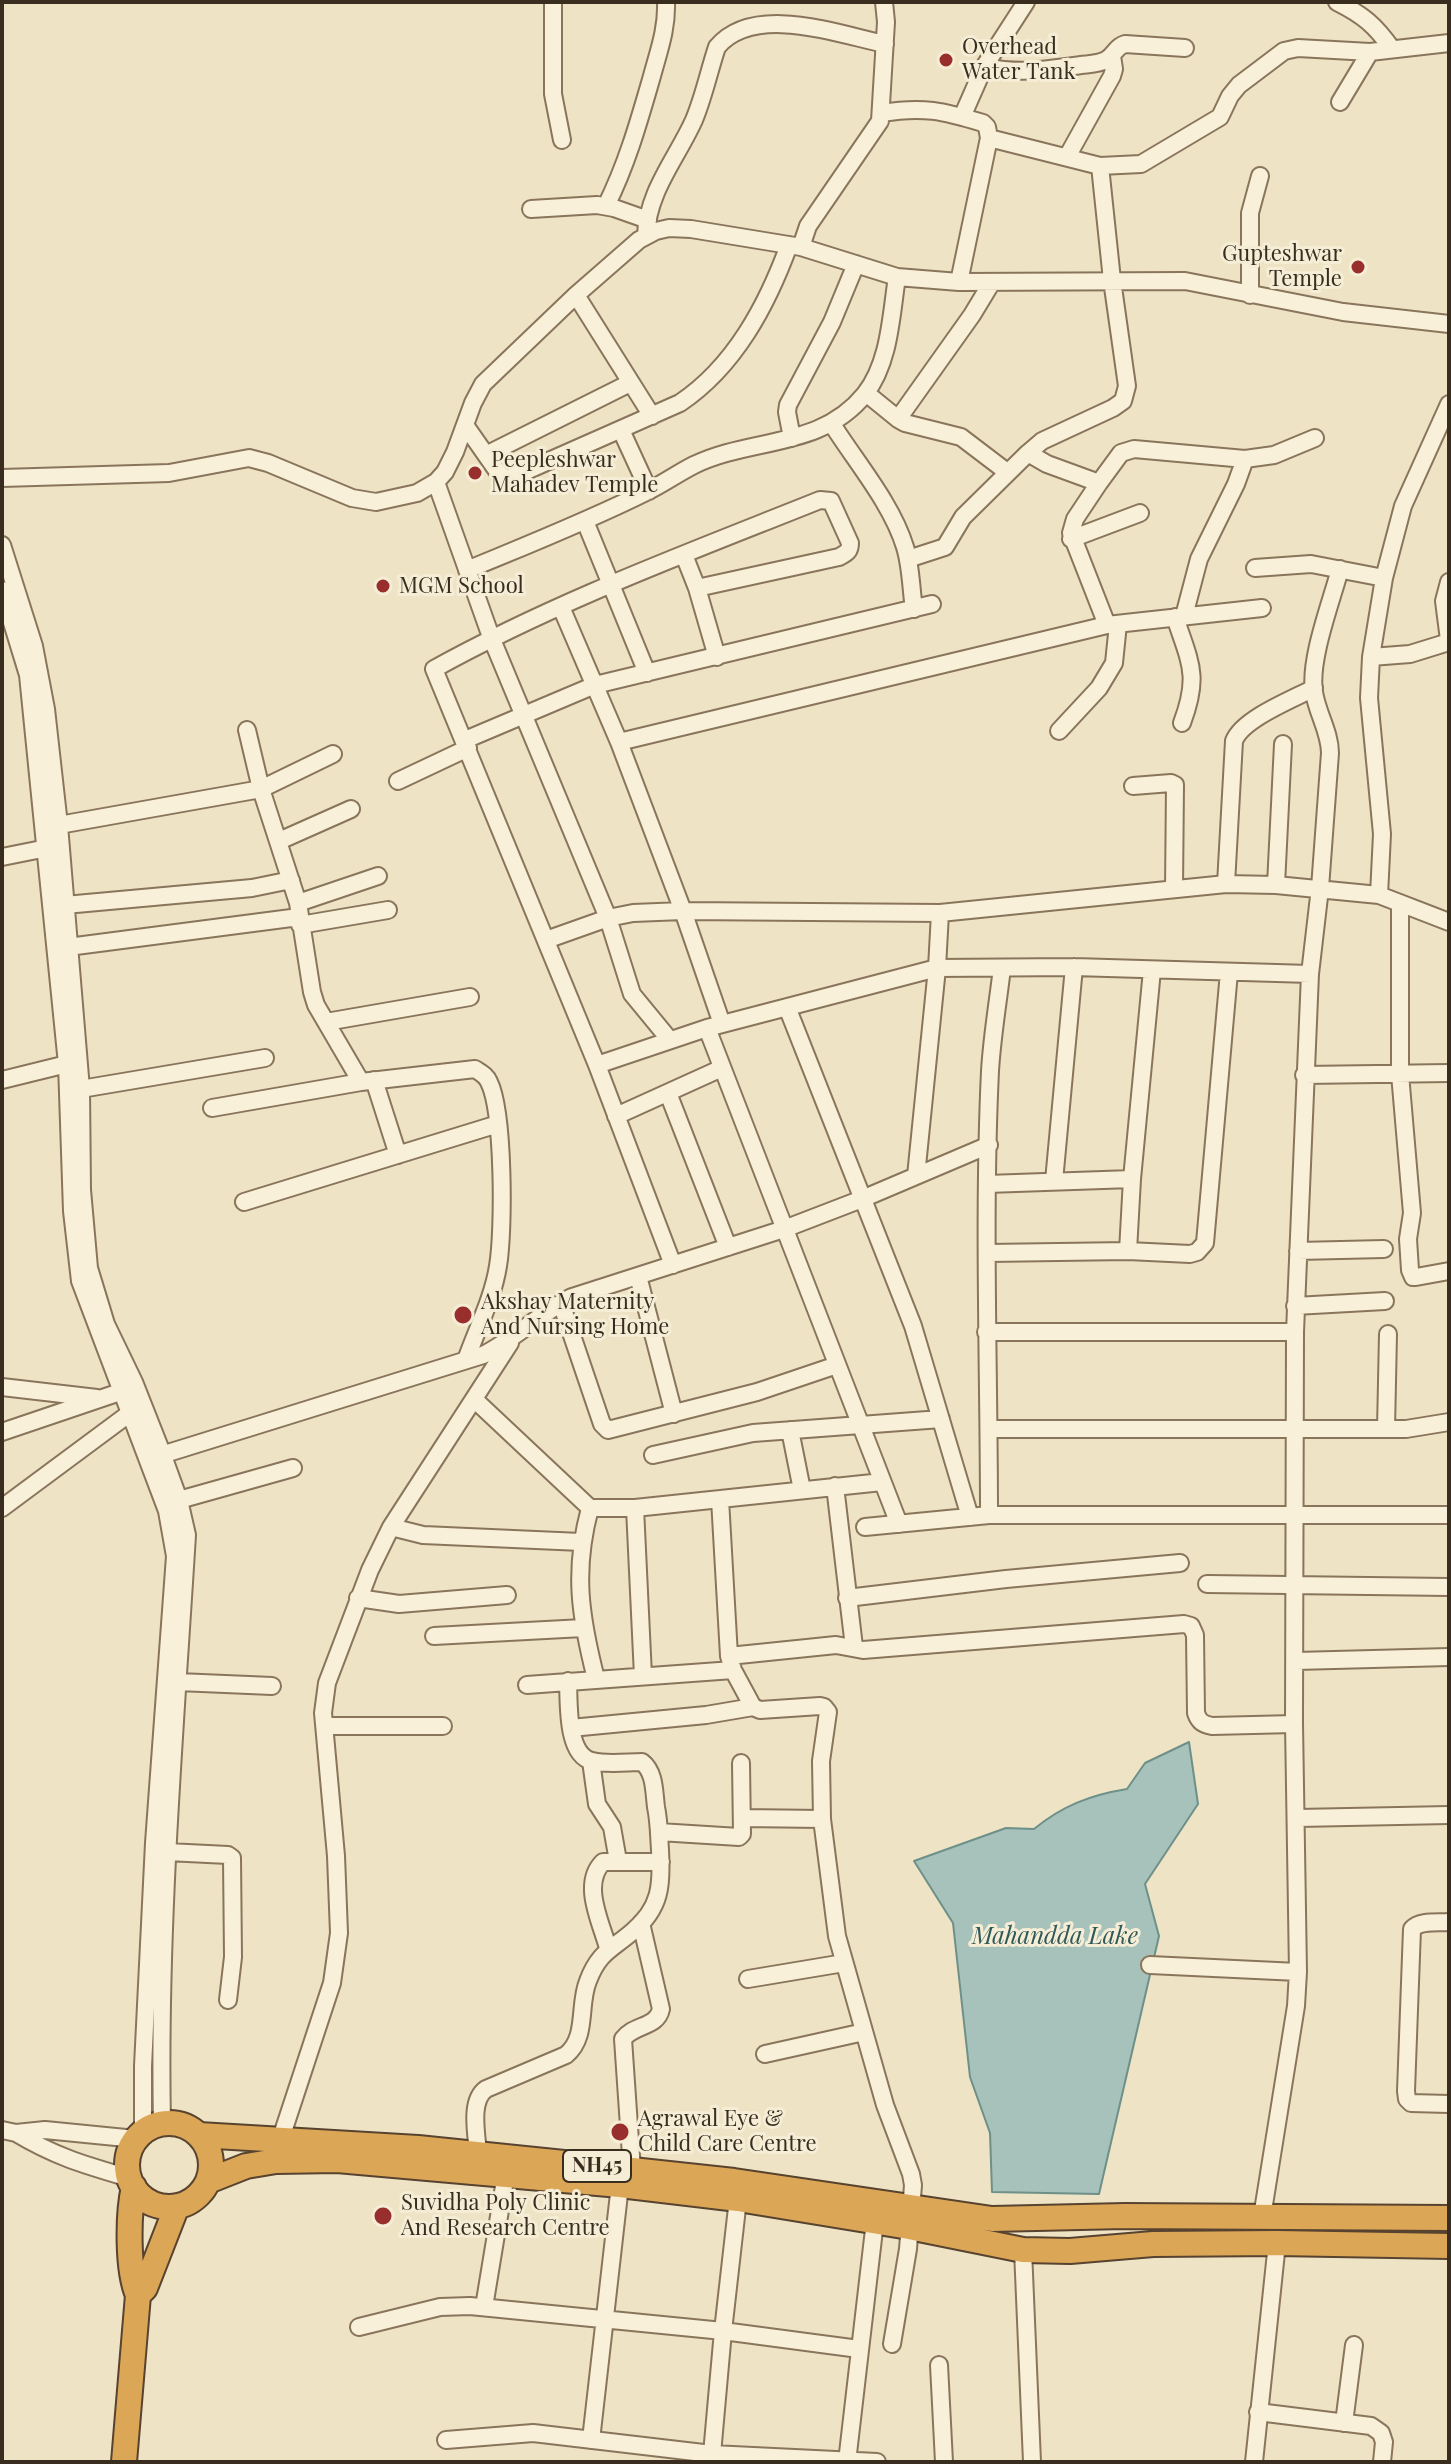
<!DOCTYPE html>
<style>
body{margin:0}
#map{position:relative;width:1451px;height:2464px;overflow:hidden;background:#eee3c5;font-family:"Playfair Display",serif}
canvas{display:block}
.frame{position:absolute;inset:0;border:4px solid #392d1f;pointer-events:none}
</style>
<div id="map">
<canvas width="1451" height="2464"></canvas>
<div class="frame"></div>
</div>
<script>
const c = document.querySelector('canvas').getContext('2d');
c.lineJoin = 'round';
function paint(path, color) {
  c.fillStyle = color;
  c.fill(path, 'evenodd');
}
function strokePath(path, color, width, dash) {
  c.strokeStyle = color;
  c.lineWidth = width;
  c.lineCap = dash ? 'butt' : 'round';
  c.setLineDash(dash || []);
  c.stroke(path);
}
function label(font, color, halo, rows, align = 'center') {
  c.font = font + ' "Playfair Display",serif';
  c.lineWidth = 6;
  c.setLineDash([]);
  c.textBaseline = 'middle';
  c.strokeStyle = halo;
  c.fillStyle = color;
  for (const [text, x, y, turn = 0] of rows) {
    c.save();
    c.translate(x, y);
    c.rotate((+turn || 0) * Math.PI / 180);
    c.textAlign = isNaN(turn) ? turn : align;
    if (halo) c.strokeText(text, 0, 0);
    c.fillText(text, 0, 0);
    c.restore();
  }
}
const water = new Path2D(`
 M 1189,1742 L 1198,1804 L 1145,1884 L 1159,1936 L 1099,2194 L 992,2192 L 990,2133 L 970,2077 L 953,1923 L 914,1861 L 1006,1828 L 1034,1829 C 1062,1806 1090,1795 1127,1789 L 1145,1763 Z`);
const minor = new Path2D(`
 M 553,2 L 553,94 L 562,140
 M 1337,2 C 1363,15 1375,25 1392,49
 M 984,67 C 1021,74 1044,70 1081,65 C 1089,64 1099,64 1106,60 C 1115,55 1115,47 1125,44 L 1185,48
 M 1340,102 L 1370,52
 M 882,113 C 923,106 943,111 983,123 L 987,127 L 989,138 L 959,282
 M 962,117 L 984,67 L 1026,2
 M 989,138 L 1100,166 L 1141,164 L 1220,117 L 1230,96 L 1239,85 L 1284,51 L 1298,48 L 1370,52 L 1449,43
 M 1067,157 L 1112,76 L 1114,69 L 1112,56
 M 606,206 C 627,164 639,121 652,76 C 659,50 667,29 666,2
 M 531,209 L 597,205 L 614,208 L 648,220
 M 646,236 C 647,192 677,158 694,120 C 704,96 709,71 717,47 C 754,3 837,34 885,44
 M 801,247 L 808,226 L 880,121 L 886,22 L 884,2
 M 576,295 L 652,416
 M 1250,295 L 1250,213 L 1260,176
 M 866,393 L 898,419 L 905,423 L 961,437 L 1007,472
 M 898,419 L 972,315 L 992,282
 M 832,424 C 856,462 892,504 905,547 C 911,566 911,589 914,609
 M 465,425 L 500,475 L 508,479 L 680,403 C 735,366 767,305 789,245
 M 621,430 L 649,491
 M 792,438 L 787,412 L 788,405 L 832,322 L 856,264
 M 1028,453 L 1047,464 L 1099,483
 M 486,455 L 630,383
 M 2,478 L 169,473 L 249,458 L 268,463 L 352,498 L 376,502 L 417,493 L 436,482 L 445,472 L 455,452 L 473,403 L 483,384 L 576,295 L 639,240 L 656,231 L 669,228 L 691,229 L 801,247 L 897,277 L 959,282 L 1185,281 L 1343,312 L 1449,324
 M 436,482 L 491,637 L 608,918 L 632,994 L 669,1039
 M 585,521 L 647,673
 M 1071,539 L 1140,513
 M 2,545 L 34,646 L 46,709 L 59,825 L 81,1089 L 82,1190 L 89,1268 L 106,1324 L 134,1382 L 162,1453 L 179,1500 L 187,1535 C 175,1731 158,1927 162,2124
 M 684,555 L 697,588 L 717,657
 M 908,559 L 945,547 L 963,517 L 1028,453 L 1042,441 L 1113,408 L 1123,401 L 1127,386 L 1112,280 L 1100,166
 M 1255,568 L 1311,564 L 1384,578
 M 467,570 C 527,545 588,521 646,492 C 663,484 678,473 694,465 C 752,437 821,449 865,394 C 890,362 891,315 897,277
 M 1449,582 L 1444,601 L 1449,640
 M 2,590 L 28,675 L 67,1064 L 72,1211 L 80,1281 L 167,1511 L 175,1556 L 154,1843 L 143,2066 L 143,2132
 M 561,607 L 619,742 L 683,911 L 722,1024
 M 1184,616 L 1199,559 L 1236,484 L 1245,459
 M 1175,617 C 1190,663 1200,675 1182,723
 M 1107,625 L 1071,533 L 1075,519 L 1099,483 L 1121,453 L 1134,449 L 1245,459 L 1274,455 L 1315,438
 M 1371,657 L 1410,654 L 1449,642
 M 247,730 L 261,789 L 298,903 L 312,992 L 316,1005 L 361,1082
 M 1059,731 L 1099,688 L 1114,663 L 1118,624
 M 465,740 L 595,685 L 932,604
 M 619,742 L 1107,625 L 1262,608
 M 398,781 L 468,748
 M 1133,786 L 1171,783 L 1175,785 L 1174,889
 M 59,825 L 261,789 L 333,754
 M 279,841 L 351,809
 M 2,857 L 47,848 L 51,840
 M 1226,884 L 1234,741 C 1242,719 1293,699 1314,688
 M 1276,885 L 1283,744
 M 1379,895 L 1382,834 L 1369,698 L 1371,657 L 1384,578 L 1403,506 L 1449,404
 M 298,903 L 378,876
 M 1400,903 L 1400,1074 L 1412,1213 L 1408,1239 L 1410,1270 L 1413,1277 L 1416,1277 L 1449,1271
 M 65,905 L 252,888 L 291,880
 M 300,925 L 388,910
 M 546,940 L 608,918 L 633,913 L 683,911 L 940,913 L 1226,884 L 1276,885 L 1379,895 L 1449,922
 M 68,947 L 299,917
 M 787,1007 L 913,1326 L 970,1517
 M 326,1022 L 470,997
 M 707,1028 L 899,1524
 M 597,1065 L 707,1028 L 937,968 L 1074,967 L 1310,974
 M 1304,1075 L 1449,1073
 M 2,1080 L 67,1064
 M 374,1080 L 398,1155
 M 81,1089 L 265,1058
 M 668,1093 L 728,1247
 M 212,1108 L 361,1082 L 475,1069 C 481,1073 486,1075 489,1082 C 504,1112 504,1231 498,1266 C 493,1298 477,1329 466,1360
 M 616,1116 L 722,1068
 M 916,1176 L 937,968 L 940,913
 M 1054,1181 L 1074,967
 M 987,1184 L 1132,1179
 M 244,1202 L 498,1124
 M 1128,1251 L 1132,1179 L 1152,970
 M 1298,1251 L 1384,1249
 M 988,1253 L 1128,1251 L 1190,1254 L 1197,1252 L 1205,1243 L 1229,972
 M 673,1265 L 597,1065 L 434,669 C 557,601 690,552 820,500 L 831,501 L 850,543 C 850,552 846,553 839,557 L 697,588
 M 638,1276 L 674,1414
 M 561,1303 L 602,1424 L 608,1430 L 757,1392 L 837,1365
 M 1295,1306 L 1385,1301
 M 986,1332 L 1295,1332
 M 2,1387 L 97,1398
 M 475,1400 L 590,1508 L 635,1508 L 882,1482
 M 989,1429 L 1406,1429 L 1449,1422
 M 1386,1429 L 1388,1334
 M 790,1430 L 802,1490
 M 2,1432 L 129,1389
 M 653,1455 L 753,1433 L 941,1419
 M 155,1457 L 483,1355 C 515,1339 540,1313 572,1297 L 784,1229 L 862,1199 L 989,1145
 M 835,1486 L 854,1647
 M 720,1499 L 729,1656 L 733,1670 L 753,1707 L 760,1710 L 820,1706 L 824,1707 L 828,1712 L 821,1761 L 822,1819 L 837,1936 L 885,2105 L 911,2174 L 913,2185 L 908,2249 L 892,2344
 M 179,1500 L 293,1468
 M 2,1508 L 130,1413 L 140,1409
 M 590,1508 C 573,1571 580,1616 596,1679
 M 635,1508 L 643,1676
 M 989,1515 C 989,1367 983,1219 990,1071 C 992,1037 998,1002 1002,968
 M 391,1527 L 423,1535 L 581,1542
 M 865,1527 L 989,1515 L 1449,1515
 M 1207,1584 L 1449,1587
 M 358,1598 L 399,1604 L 507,1595
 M 847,1598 L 1006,1579 L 1180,1563
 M 434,1636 L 583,1628
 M 729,1656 L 836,1645 L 863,1650 L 1184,1624 L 1191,1626 L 1195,1635 L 1196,1713 C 1199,1722 1203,1724 1212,1726 L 1294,1724
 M 1296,1661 L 1449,1657
 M 178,1682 L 272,1686
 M 527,1685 L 733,1670
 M 325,1726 L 443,1726
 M 571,1728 L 706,1715 L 753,1707
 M 591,1761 L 597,1804 L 612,1827 L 618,1861
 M 743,1818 L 822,1819
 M 1298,1818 L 1449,1815
 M 659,1832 L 739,1837 L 742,1834 L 741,1763
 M 167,1852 L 228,1855 L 232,1858 L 233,1957 L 228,2000
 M 1449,1922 C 1438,1923 1420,1920 1412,1929 L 1406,2091 L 1407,2099 L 1411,2103 L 1449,2104
 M 608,1948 C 601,1922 581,1884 603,1862 L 661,1862
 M 1150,1965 L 1298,1972
 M 748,1979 L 844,1963
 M 765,2054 L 864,2032
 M 2,2130 L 16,2133 L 45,2130 L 136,2139
 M 16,2133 C 56,2157 85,2165 129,2178
 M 281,2138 L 332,1983 L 339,1933 L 336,1856 L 323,1713 L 327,1683 L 370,1570 L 391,1527 L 510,1343
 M 478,2154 C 477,2135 469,2101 486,2089 L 566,2055 C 588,2037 578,2005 588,1981 C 599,1952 611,1950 632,1932 C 661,1908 662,1885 660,1850 C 659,1836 659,1821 656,1807 C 654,1792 655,1772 642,1762 C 627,1762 607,1765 592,1761 C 566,1755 569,1702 568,1681
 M 632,2170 L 623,2039 C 634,2024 657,2028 661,2009 L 641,1923
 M 1262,2217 L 1296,2006 L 1298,1972 L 1294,1724 L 1295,1332 L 1310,974 L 1320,888 L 1330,753 C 1330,732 1317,713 1314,692 C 1309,659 1331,603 1340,569
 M 1023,2250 L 1032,2462
 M 484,2307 L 506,2174
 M 359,2327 L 440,2307 L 470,2306 L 723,2331 L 859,2349
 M 939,2365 L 944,2462
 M 1258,2412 L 1371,2426 L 1381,2433 L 1384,2442 L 1382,2462
 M 1344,2423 L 1354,2345
 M 446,2440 L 533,2433 L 712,2454 L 877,2462
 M 591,2440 L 620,2185
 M 712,2454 L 723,2331 L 738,2199
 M 847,2462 L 875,2221
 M 1254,2462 L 1277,2243`);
const highway = new Path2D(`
 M127 2165a42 42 0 1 1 84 0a42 42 0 1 1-84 0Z
 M 199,2135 L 418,2148 L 632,2170 L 734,2181 L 992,2219 L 1125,2216 L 1449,2218
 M 208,2181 L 246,2166 L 276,2161 L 337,2160 L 620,2185 L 738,2199 L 909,2227 L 1023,2250 L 1070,2251 L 1153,2244 L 1277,2243 L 1449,2246
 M 138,2295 L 145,2288 L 177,2206
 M 124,2462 L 138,2295 C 127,2270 128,2213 134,2187`);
const markers = [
 [946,60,8,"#982f2c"],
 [1358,267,8,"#982f2c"],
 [475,473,8,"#982f2c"],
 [383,586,8,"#982f2c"],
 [463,1315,10,"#982f2c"],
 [620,2132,10,"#982f2c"],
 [383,2216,10,"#982f2c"]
];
const shields = [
 [597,2166,68]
];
const shieldNames = [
 ["NH45",597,2166]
];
const poiNames = [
 ["Overhead",962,47],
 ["Water Tank",962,72],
 ["Gupteshwar",1342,254,"right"],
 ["Temple",1342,279,"right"],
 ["Peepleshwar",491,460],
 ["Mahadev Temple",491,485],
 ["MGM School",399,586],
 ["Akshay Maternity",481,1302],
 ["And Nursing Home",481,1327],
 ["Agrawal Eye &",638,2119],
 ["Child Care Centre",638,2144],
 ["Suvidha Poly Clinic",401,2203],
 ["And Research Centre",401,2228]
];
const waterNames = [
 ["Mahandda Lake",1055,1937]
];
paint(water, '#a7c1bb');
strokePath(water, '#6d9089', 2);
strokePath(minor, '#89755b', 20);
strokePath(highway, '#57432f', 28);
strokePath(minor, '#f9f0d9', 16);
strokePath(highway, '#dca657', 24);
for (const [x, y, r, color] of markers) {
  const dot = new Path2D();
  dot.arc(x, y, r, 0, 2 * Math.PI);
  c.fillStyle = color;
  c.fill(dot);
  strokePath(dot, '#f5edd5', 3);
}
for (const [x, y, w] of shields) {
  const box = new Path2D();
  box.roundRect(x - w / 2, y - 16, w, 32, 6);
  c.fillStyle = '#f5edd5';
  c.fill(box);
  strokePath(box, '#392d1f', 2);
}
label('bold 20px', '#392d1f', null, shieldNames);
label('22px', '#392d1f', '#f5edd5', poiNames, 'left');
label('italic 24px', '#2e5958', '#f5edd5', waterNames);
</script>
